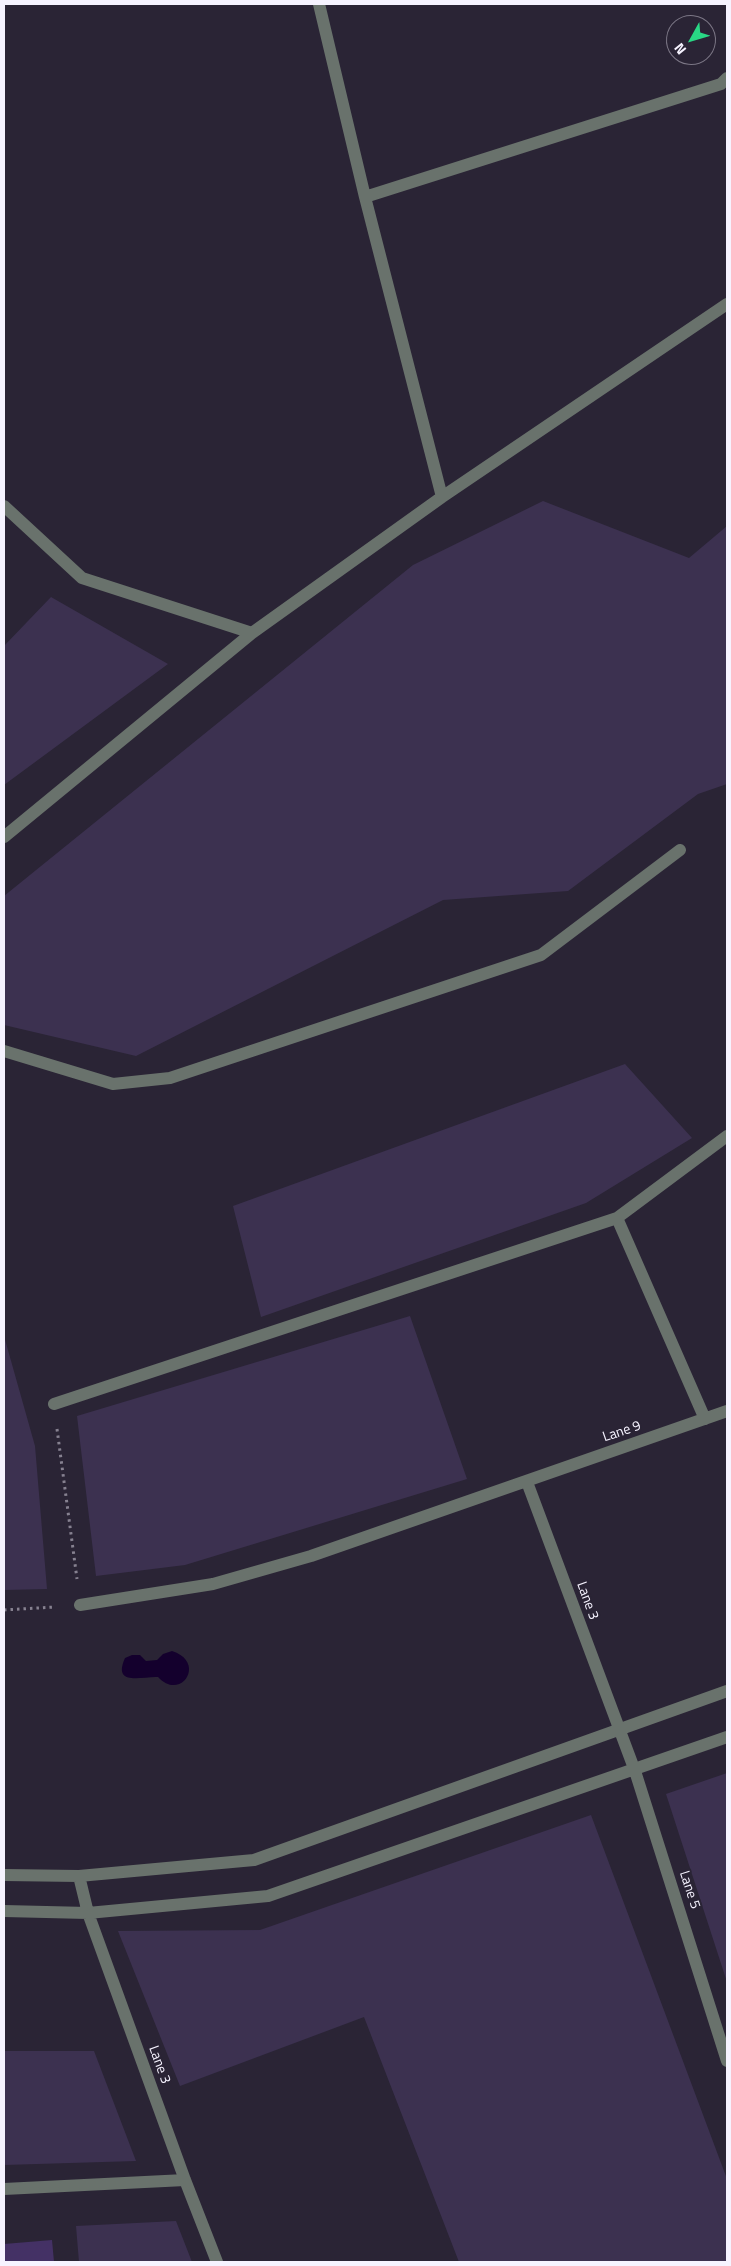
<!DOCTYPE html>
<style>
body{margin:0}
#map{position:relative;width:731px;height:2266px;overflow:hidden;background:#2a2435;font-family:"Titillium Web",sans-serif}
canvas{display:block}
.frame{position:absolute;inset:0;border:5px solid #f6f3ff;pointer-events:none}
.north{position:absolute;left:666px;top:15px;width:50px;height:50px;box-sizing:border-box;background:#2a2435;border:1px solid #7c7786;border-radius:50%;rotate:231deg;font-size:14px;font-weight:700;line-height:20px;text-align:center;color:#f6f3ff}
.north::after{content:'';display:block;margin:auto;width:18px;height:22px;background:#29d885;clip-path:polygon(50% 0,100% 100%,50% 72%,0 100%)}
</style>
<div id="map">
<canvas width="731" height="2266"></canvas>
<div class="frame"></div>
<div class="north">N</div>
</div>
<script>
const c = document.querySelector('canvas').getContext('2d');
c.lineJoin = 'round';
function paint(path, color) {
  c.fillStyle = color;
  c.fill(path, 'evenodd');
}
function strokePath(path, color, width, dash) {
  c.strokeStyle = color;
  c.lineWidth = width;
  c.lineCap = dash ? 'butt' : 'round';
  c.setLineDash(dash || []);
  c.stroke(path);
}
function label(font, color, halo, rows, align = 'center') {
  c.font = font + ' "Titillium Web",sans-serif';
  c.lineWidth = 4;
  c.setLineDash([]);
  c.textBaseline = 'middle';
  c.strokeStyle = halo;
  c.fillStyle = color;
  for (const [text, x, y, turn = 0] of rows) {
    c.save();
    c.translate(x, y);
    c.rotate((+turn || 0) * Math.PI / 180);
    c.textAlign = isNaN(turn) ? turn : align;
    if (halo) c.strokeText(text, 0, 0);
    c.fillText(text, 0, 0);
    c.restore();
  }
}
const green = new Path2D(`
 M 543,501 L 689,558 L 727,526 L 727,784 L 698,794 L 568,891 L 443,900 L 136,1056 L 4,1025 L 4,896 L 413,565 Z
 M 51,597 L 168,664 L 4,785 L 4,646 Z
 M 625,1064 L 692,1138 L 586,1203 L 261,1317 L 233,1206 Z
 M 410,1316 L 467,1479 L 185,1565 L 96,1576 L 77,1416 Z
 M 4,1336 L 35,1446 L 47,1589 L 4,1590 Z
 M 727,1773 L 727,1982 L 666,1794 Z
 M 591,1815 L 727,2179 L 727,2262 L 459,2262 L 364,2017 L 180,2086 L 118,1931 L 260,1930 Z
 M 4,2051 L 94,2051 L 136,2161 L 4,2165 Z
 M 176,2221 L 192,2262 L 79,2262 L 76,2226 Z`);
const water = new Path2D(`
 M 172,1651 C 207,1662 181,1702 158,1677 C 143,1676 112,1687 125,1658 L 132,1655 L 140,1655 L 146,1661 L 157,1660 L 163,1654 Z`);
const building = new Path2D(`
 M 52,2240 L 54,2262 L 4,2262 L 4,2244 Z`);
const path = new Path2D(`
 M 57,1429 L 77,1579
 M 4,1610 L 55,1607`);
const minor = new Path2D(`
 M 319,4 L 365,197
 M 442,497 L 365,197 L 721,84 L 727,78
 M 4,506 L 82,578 L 252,633
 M 4,837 L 252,633 L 442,497 L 727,304
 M 4,1051 L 113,1084 L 170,1078 L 541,955 L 680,850
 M 617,1218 L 705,1419
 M 54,1404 L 617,1218 L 727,1136
 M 527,1482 L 635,1771 L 727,2061
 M 80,1605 L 213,1584 L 311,1556 L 727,1411
 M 4,1875 L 79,1876 L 254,1860 L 727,1691
 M 79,1876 L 88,1913 L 185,2180 L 217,2262
 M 4,1911 L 88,1913 L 268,1896 L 727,1737
 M 4,2189 L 185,2180`);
const streetNames = [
 ["Lane 9",622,1432,-19],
 ["Lane 3",587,1601,70],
 ["Lane 5",689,1890,72],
 ["Lane 3",159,2065,70]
];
paint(green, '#3c3150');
paint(water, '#14002d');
paint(building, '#443165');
strokePath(path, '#868190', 3, [2.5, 4]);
strokePath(minor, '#69726c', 12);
label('14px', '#f6f3ff', '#2a2435', streetNames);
</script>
